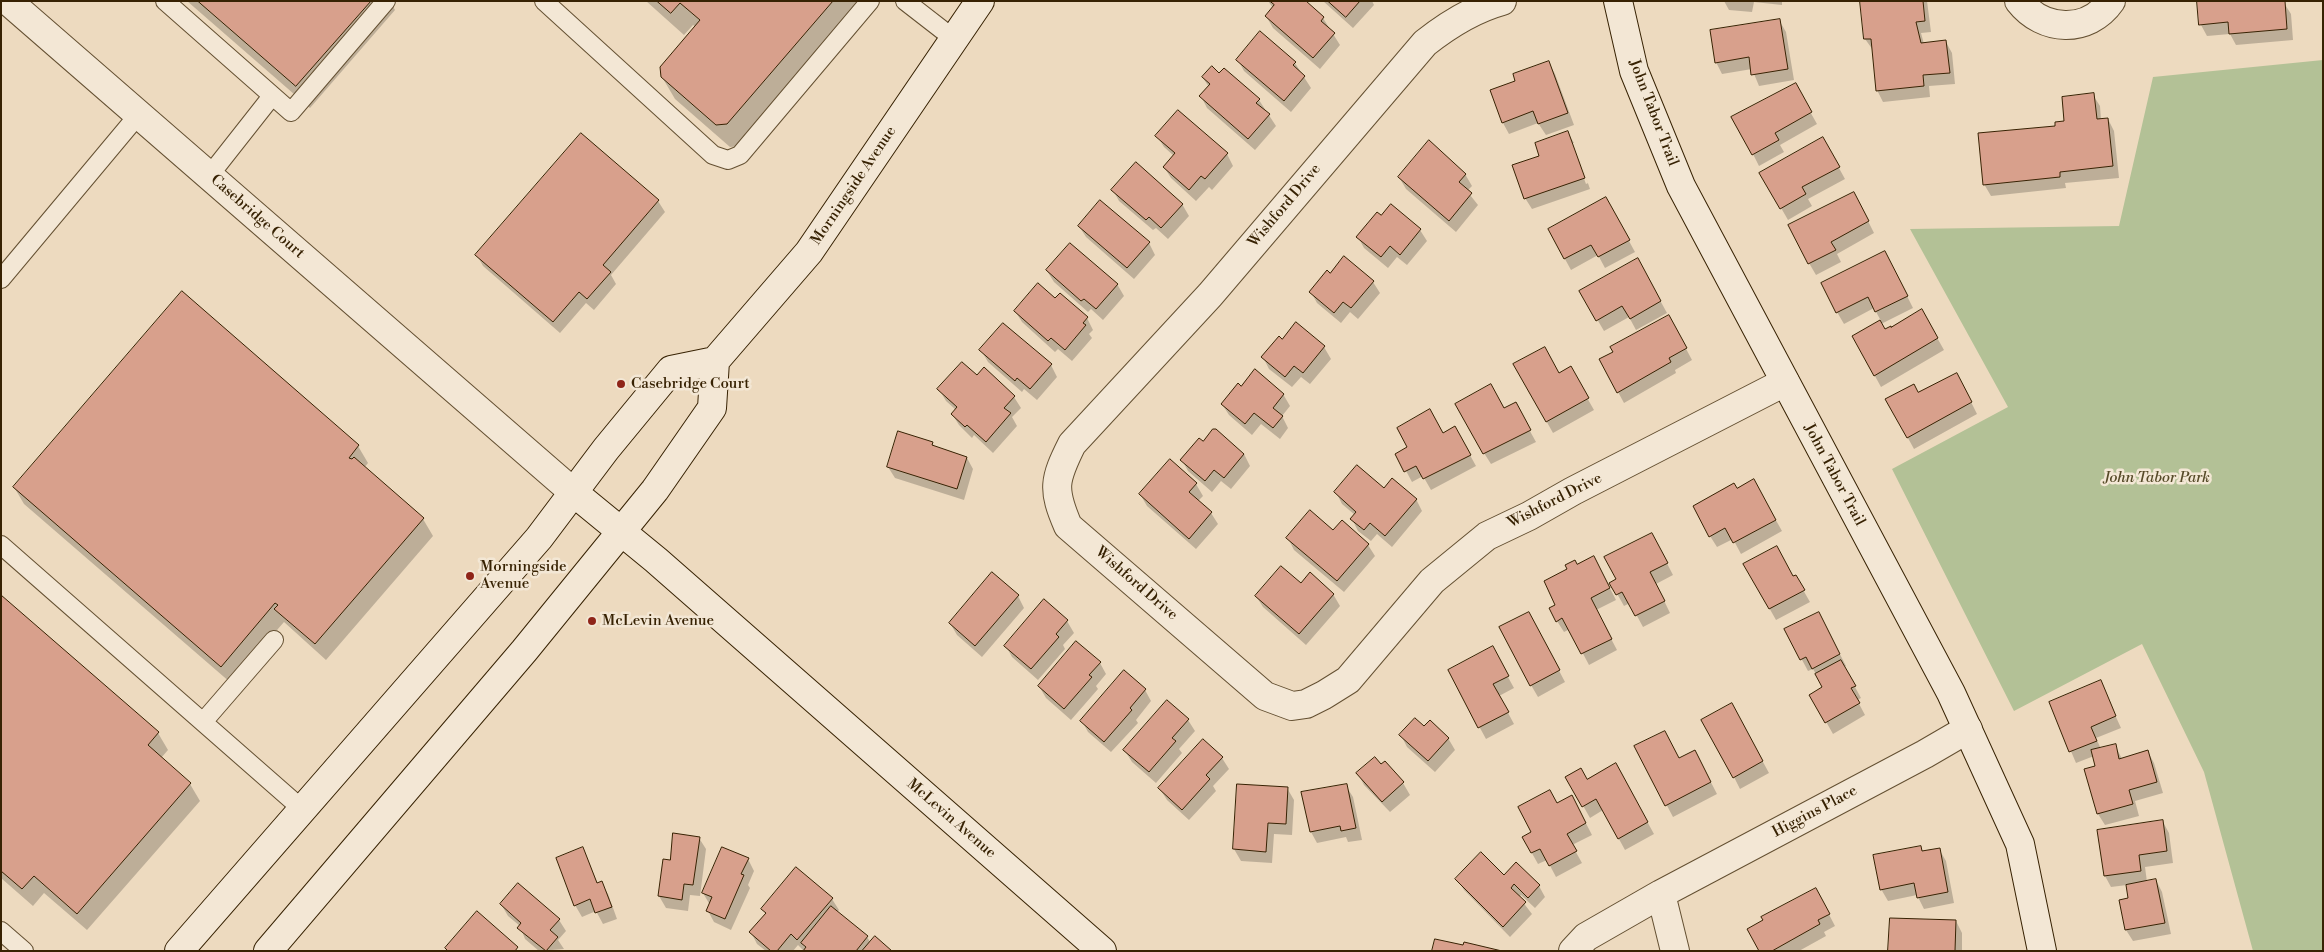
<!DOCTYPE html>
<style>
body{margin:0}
#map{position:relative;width:2324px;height:952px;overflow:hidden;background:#eddabf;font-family:"Libre Bodoni",serif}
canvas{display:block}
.frame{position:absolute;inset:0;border:2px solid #372203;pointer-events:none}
</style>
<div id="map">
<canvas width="2324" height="952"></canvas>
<div class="frame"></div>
</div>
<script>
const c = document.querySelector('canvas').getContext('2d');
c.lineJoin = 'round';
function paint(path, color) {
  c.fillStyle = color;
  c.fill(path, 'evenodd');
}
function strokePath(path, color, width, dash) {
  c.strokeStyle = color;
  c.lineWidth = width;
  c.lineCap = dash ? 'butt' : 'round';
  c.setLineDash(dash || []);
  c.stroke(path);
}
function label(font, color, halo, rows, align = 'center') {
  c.font = font + ' "Libre Bodoni",serif';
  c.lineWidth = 5;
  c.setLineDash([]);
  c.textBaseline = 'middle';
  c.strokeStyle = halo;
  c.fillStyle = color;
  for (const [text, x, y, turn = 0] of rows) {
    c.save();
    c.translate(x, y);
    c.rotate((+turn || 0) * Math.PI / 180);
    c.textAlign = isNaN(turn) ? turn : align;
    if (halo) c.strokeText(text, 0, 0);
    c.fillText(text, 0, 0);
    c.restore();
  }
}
const green = new Path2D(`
 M 2323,60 L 2323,951 L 2253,951 L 2204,772 L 2142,644 L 2014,711 L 1892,469 L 2008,407 L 1910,229 L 2119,226 L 2153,77 Z`);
const shadow = new Path2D(`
 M 187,1 L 390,1 L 395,10 L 310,108 Z
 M 646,1 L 858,1 L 740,146 L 730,147 L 675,99 L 662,77 L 696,27 L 693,25 L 684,35 Z
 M 1268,1 L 1304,1 L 1323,18 L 1340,45 L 1320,69 L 1273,28 L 1266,16 L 1273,8 Z
 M 1323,1 L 1372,1 L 1374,5 L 1353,28 Z
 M 1724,1 L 1782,1 L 1782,5 L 1754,2 L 1752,12 L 1729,10 Z
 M 1861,1 L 1927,1 L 1931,32 L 1921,33 L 1924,44 L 1946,42 L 1952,53 L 1955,84 L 1929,86 L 1930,97 L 1883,102 L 1877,90 L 1873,50 L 1865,39 Z
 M 2284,3 L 2291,14 L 2293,40 L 2236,45 L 2230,34 L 2207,36 L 2201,25 Z
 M 1779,20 L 1786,32 L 1794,80 L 1759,86 L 1752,69 L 1722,74 L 1716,62 Z
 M 1238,60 L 1295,63 L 1311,88 L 1291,112 L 1244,71 Z
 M 1549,63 L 1555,74 L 1574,125 L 1546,135 L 1538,123 L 1509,134 L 1503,123 L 1491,91 L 1517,81 Z
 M 1219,75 L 1259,100 L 1276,126 L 1255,150 L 1207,108 L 1201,96 L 1209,87 L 1203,78 Z
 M 1795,85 L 1817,124 L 1780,145 L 1784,152 L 1759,166 L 1753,154 Z
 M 2093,95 L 2100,106 L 2101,120 L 2108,119 L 2114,131 L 2119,178 L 2065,183 L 2066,188 L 1991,196 L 1984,184 L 2056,127 L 2066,122 Z
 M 1568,133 L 1574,143 L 1571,143 L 1586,184 L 1588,183 L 1574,143 L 1590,189 L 1532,209 L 1525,198 L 1541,157 Z
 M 1157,136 L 1227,154 L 1233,166 L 1212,190 L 1209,187 L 1196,201 L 1171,178 L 1164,167 L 1174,156 L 1164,147 Z
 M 1823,139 L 1845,179 L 1808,199 L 1812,206 L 1788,220 L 1761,173 Z
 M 1465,174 L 1472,186 L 1467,191 L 1478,205 L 1456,232 L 1406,189 L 1399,177 Z
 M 1113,190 L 1182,204 L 1189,216 L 1168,239 L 1156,228 L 1153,230 L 1119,201 Z
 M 1606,199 L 1635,252 L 1605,268 L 1598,255 L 1571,270 L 1549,230 Z
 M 658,201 L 665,212 L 611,275 L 616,284 L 594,310 L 586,303 L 560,333 L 483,266 L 477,255 Z
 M 1860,205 L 1874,233 L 1837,254 L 1841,262 L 1816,275 L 1809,263 Z
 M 1079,226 L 1149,243 L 1155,255 L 1134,279 L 1086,237 Z
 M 1420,230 L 1427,241 L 1407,265 L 1397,257 L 1388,268 L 1364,248 L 1358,237 Z
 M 1638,260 L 1667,313 L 1636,330 L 1629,317 L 1604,331 L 1581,292 Z
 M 1891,264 L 1913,308 L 1881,324 L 1885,331 L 1922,311 L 1944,350 L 1881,387 L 1853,336 L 1881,321 L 1874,308 L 1844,324 L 1837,312 Z
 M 1047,271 L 1117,284 L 1124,296 L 1103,320 L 1091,309 L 1088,312 L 1054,282 Z
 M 1330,275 L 1373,282 L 1380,293 L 1358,319 L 1350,312 L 1341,323 L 1317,303 L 1311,292 Z
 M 1055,300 L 1087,318 L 1093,330 L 1089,334 L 1092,338 L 1072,361 L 1058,349 L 1055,352 L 1022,322 L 1015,311 Z
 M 1296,324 L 1324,347 L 1331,359 L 1310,384 L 1301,377 L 1292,387 L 1269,369 L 1263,357 L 1282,341 Z
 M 1675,328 L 1692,360 L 1675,370 L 1676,373 L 1624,403 L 1618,392 Z
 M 981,350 L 1051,365 L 1057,377 L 1037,400 L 1024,389 L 1022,392 L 988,362 Z
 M 1515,365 L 1559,374 L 1570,368 L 1594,410 L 1553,433 Z
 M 977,377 L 1014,397 L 1021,408 L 1012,417 L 1017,426 L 993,453 L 974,435 L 972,438 L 959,425 L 952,414 L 956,410 L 946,401 L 939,389 Z
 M 1963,386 L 1977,414 L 1914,449 L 1887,400 Z
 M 1242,387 L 1283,394 L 1290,406 L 1282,416 L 1288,428 L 1280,439 L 1261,424 L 1252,435 L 1229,415 L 1222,404 Z
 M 1515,404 L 1536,442 L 1491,464 L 1484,453 L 1504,410 Z
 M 1455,428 L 1476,466 L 1431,490 L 1423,476 L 1412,482 L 1397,454 Z
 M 932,443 L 935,447 L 967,458 L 973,469 L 964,500 L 895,478 L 888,467 Z
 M 358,446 L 368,463 L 364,468 L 423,519 L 433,536 L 326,660 L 284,622 L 231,683 L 24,504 L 14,487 Z
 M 1244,454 L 1250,466 L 1231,489 L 1221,481 L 1212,492 L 1188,471 L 1182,460 Z
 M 1170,461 L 1196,484 L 1203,496 L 1198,501 L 1211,513 L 1218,524 L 1196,549 L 1147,506 L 1140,494 Z
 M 1384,489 L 1416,499 L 1422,511 L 1392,547 L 1377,534 L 1371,541 L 1358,531 L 1352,519 L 1355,515 L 1342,504 L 1336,492 Z
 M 1737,490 L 1760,492 L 1782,531 L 1741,554 L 1733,539 L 1717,547 L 1710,536 Z
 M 1342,522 L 1368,545 L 1375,556 L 1344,592 L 1294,550 L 1288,538 L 1333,532 Z
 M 1658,546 L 1673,575 L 1656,584 L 1670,613 L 1643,627 L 1630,603 L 1624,606 L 1611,583 Z
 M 1577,565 L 1600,569 L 1616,600 L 1596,610 L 1617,650 L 1589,665 L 1570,629 L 1564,632 L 1557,621 Z
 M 1745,565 L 1793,578 L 1802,588 L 1810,602 L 1776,620 Z
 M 1333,594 L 1340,606 L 1306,645 L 1263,607 L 1256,596 Z
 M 1018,596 L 1024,608 L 982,657 L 957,635 L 950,623 Z
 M 1,597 L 158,733 L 168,750 L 161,758 L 190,784 L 200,801 L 87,930 L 44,893 L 33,906 L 1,878 Z
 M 1044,601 L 1067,621 L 1074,633 L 1063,645 L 1065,649 L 1038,680 L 1012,657 L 1006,646 Z
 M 1535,625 L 1565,682 L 1538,697 L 1531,685 Z
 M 1825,625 L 1846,666 L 1844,667 L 1861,698 L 1857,700 L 1865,715 L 1833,734 L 1811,695 L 1824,688 L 1813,669 L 1808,671 L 1786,630 Z
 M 1492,648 L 1514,688 L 1499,696 L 1514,724 L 1486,739 L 1449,671 Z
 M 1100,663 L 1106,674 L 1096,686 L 1098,689 L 1071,720 L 1046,698 L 1039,686 Z
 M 2100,682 L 2121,728 L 2096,738 L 2101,749 L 2115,745 L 2122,759 L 2148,752 L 2154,763 L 2163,793 L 2135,801 L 2139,816 L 2105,825 L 2098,814 L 2086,770 L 2097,767 L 2094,756 L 2076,763 L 2050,702 Z
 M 1145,690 L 1151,701 L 1136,720 L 1138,723 L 1111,752 L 1088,732 L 1082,721 Z
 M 1738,716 L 1769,773 L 1740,789 L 1734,777 Z
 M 1188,720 L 1195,731 L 1179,749 L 1182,753 L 1156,783 L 1132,762 L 1125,751 Z
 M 1424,728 L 1448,738 L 1455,750 L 1435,772 L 1407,747 L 1401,735 Z
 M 1636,747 L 1679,760 L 1701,763 L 1717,794 L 1673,817 Z
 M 1222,758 L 1229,769 L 1213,786 L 1216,791 L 1189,820 L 1167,800 L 1160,789 Z
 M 1385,762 L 1403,783 L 1410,795 L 1390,812 L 1364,785 L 1358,774 L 1381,766 Z
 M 1622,776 L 1654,834 L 1625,850 L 1603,810 L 1590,818 L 1567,777 L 1587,781 Z
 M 1346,786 L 1353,797 L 1362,840 L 1348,842 L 1346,837 L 1317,843 L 1311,832 L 1303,793 Z
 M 1287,788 L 1294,800 L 1292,835 L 1274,834 L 1272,863 L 1241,861 L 1234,849 Z
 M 1557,804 L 1578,808 L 1592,835 L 1572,845 L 1582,863 L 1556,877 L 1547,860 L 1538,864 L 1523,837 L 1533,832 Z
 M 2163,822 L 2169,833 L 2173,863 L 2145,867 L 2147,882 L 2156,880 L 2162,892 L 2171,934 L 2133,941 L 2126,930 L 2121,901 L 2130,899 L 2127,885 L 2111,887 L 2105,876 Z
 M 699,838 L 706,849 L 700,896 L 690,895 L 688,911 L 666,908 L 659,896 L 671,861 Z
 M 1921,847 L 1923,852 L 1939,849 L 1946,861 L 1954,903 L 1924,909 L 1917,895 L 1888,901 L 1881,889 Z
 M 583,849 L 598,884 L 601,883 L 608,894 L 617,919 L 603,924 L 596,911 L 582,917 L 575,905 Z
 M 748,859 L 754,871 L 748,885 L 750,888 L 731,930 L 714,922 L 708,911 L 710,905 L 703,893 Z
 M 1504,877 L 1539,886 L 1545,897 L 1535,908 L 1521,895 L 1519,897 L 1532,914 L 1510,937 L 1464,890 L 1457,879 Z
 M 832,899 L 839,910 L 837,912 L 867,937 L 871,943 L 890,951 L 804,951 L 798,945 L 793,951 L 766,951 L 757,944 L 751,932 L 766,915 L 763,909 Z
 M 1822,901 L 1835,926 L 1824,932 L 1826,936 L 1799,951 L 1760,951 L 1765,921 Z
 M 501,904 L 559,920 L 566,931 L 558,940 L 564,949 L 539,951 L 525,939 L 520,926 L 508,916 Z
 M 1956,921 L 1962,933 L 1962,951 L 1890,951 Z`);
const building = new Path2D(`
 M 198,1 L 371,1 L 296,86 Z
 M 657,1 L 833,1 L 727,124 L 716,125 L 661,77 L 660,67 L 700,20 L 680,3 L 671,13 Z
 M 1270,1 L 1306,1 L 1324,17 L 1321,21 L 1335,33 L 1313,58 L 1265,16 L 1274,5 Z
 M 1328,1 L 1360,1 L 1346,17 Z
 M 1860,1 L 1923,1 L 1925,21 L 1916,22 L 1921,43 L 1946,40 L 1950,73 L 1923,75 L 1924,86 L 1876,91 L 1871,39 L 1864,39 Z
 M 2197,1 L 2285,1 L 2287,29 L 2229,34 L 2228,22 L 2199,25 Z
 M 1780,19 L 1788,69 L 1751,75 L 1749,57 L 1715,63 L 1710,30 Z
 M 1260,31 L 1296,62 L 1293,65 L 1305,76 L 1284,101 L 1236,60 Z
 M 1549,61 L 1568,113 L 1538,124 L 1533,111 L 1502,123 L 1490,90 L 1515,81 L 1513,74 Z
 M 1212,66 L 1219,73 L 1224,68 L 1260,99 L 1256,103 L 1270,114 L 1248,139 L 1199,96 L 1210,84 L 1202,77 Z
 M 1796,83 L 1812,112 L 1775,133 L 1779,140 L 1752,155 L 1731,117 Z
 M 2094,93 L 2097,119 L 2108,118 L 2113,166 L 2060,172 L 2060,177 L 1983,185 L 1978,133 L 2055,126 L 2055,122 L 2064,121 L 2062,97 Z
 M 1178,110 L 1228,153 L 1205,179 L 1201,176 L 1189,190 L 1163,167 L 1175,153 L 1155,136 Z
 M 1568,131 L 1585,178 L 1524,199 L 1512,165 L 1539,156 L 1535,143 Z
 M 581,133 L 659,200 L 603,265 L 611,272 L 587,299 L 579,292 L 553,322 L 475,255 Z
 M 1823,137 L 1840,167 L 1802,187 L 1806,194 L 1780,209 L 1759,173 Z
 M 1429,140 L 1466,174 L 1459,182 L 1472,193 L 1449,221 L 1398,177 Z
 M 1136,162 L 1183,204 L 1161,228 L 1149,217 L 1146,220 L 1111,190 Z
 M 1854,192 L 1869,221 L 1831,242 L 1836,250 L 1808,264 L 1788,225 Z
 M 1606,197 L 1630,240 L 1598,257 L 1591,245 L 1564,259 L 1548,229 Z
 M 1100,200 L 1150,242 L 1127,268 L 1078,226 Z
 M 1391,204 L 1421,229 L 1400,255 L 1390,246 L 1381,257 L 1356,237 L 1377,212 L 1381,215 Z
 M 1070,243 L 1118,284 L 1096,309 L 1084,299 L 1081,301 L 1046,270 Z
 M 1885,251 L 1908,296 L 1875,312 L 1868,297 L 1836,313 L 1821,283 Z
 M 1344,256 L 1374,281 L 1351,308 L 1343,302 L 1334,313 L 1309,292 L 1327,270 L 1330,273 Z
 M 1638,258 L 1661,301 L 1630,319 L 1622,306 L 1596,321 L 1579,291 Z
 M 1038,283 L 1055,298 L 1060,293 L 1088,317 L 1083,323 L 1086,325 L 1065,350 L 1051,338 L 1048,341 L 1014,311 Z
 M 182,291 L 359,445 L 349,458 L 352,459 L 354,457 L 424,518 L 315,644 L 274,609 L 278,605 L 275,603 L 221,667 L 13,487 Z
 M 1922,309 L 1938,338 L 1874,376 L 1852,336 L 1880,320 L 1885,329 L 1891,326 L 1891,327 Z
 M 1669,315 L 1687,348 L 1669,358 L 1671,362 L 1617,393 L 1599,359 L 1613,352 L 1610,347 Z
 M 1296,322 L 1325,346 L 1303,373 L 1294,366 L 1285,377 L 1261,357 L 1279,336 L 1282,339 Z
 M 1003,323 L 1052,364 L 1030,389 L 1017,378 L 1015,381 L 979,350 Z
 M 1545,347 L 1559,373 L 1571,366 L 1589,398 L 1546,422 L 1513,364 Z
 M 962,362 L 977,375 L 984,367 L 1015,396 L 1004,408 L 1011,413 L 986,442 L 967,425 L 965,427 L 951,414 L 957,407 L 937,389 Z
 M 1255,369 L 1284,394 L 1273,408 L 1283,416 L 1273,428 L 1254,413 L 1245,424 L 1221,404 L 1238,383 L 1241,386 Z
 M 1957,373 L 1972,402 L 1907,438 L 1885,399 L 1914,384 L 1918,392 Z
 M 1491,384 L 1504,408 L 1516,402 L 1531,430 L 1483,454 L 1455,404 Z
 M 1430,409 L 1443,433 L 1455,426 L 1471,455 L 1423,479 L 1416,466 L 1404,472 L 1395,454 L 1407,447 L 1397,428 Z
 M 1213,429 L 1216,429 L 1244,454 L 1224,478 L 1214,470 L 1205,481 L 1180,460 L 1199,438 L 1203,441 Z
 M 898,431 L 933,442 L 932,445 L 967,457 L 957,489 L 887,467 Z
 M 1170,459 L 1197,483 L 1189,492 L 1212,512 L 1189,539 L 1139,494 Z
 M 1357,465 L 1384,488 L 1392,478 L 1417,499 L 1385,536 L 1370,523 L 1364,530 L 1350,519 L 1356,512 L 1334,492 Z
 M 1754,479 L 1776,520 L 1733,543 L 1725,528 L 1709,537 L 1693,506 L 1734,483 L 1737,488 Z
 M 1310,510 L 1333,530 L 1342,520 L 1369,544 L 1337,581 L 1286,538 Z
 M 1652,533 L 1668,563 L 1650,572 L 1665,601 L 1635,616 L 1622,592 L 1616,595 L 1609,583 L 1616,579 L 1604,557 Z
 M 1777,546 L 1793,576 L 1796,575 L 1805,590 L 1769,609 L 1743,564 Z
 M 1594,556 L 1610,588 L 1591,598 L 1612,639 L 1581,654 L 1562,618 L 1556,622 L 1549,608 L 1555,605 L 1544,581 L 1567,569 L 1565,565 L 1575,560 L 1577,564 Z
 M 1281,566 L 1301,583 L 1310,572 L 1334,594 L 1299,634 L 1255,596 Z
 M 992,572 L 1019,595 L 975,646 L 949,623 Z
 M 1,595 L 159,732 L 148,745 L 191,783 L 77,914 L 34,876 L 22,889 L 1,871 Z
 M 1044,599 L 1068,620 L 1056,634 L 1059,637 L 1031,669 L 1004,646 Z
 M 1529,612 L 1560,670 L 1530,686 L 1499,627 Z
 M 1819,612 L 1840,654 L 1812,669 L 1806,657 L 1800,660 L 1784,629 Z
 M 1076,641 L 1101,662 L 1089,675 L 1092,677 L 1064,709 L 1038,686 Z
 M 1493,646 L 1509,676 L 1493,684 L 1509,712 L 1478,728 L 1448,670 Z
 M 1841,660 L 1856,686 L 1851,688 L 1860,703 L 1825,723 L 1809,695 L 1822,687 L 1815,674 Z
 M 1124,670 L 1146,689 L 1130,708 L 1132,710 L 1104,742 L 1080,721 Z
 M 2101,680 L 2116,716 L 2091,727 L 2097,741 L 2069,752 L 2049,702 Z
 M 1167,700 L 1189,719 L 1172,738 L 1176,741 L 1149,772 L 1123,750 Z
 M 1732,703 L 1763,761 L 1733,778 L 1701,720 Z
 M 1415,718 L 1424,726 L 1430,720 L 1449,738 L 1428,761 L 1399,735 Z
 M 1665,731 L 1679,758 L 1695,750 L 1711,782 L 1665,806 L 1634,746 Z
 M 1203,739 L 1223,757 L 1206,775 L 1210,779 L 1182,810 L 1158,788 Z
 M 2116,744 L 2119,759 L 2148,750 L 2157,782 L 2129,790 L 2133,804 L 2097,814 L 2084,769 L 2095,766 L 2091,750 Z
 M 1375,757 L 1381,764 L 1385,761 L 1404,782 L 1382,802 L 1356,773 Z
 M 1616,763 L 1648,822 L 1618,839 L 1596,799 L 1582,807 L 1565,777 L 1581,768 L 1587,779 Z
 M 1237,784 L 1288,787 L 1286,824 L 1268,823 L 1266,852 L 1233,849 Z
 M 1347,784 L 1356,828 L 1341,831 L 1340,826 L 1310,832 L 1301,792 Z
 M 1550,790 L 1557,803 L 1572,795 L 1586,823 L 1567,834 L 1577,851 L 1549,866 L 1540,849 L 1531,853 L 1522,837 L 1531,832 L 1518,807 Z
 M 2163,820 L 2167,851 L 2139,855 L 2141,871 L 2104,876 L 2097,830 Z
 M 673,833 L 700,837 L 693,885 L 684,884 L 682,900 L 658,896 L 663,859 L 670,860 Z
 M 1921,846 L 1922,851 L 1940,848 L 1948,892 L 1917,898 L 1914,883 L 1880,890 L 1873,855 Z
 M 583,847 L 597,883 L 602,881 L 612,907 L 595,913 L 590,899 L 574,906 L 556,858 Z
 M 722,847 L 749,858 L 741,874 L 744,875 L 725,919 L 706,911 L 712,897 L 702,893 Z
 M 1481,852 L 1504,875 L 1516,862 L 1540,885 L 1528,898 L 1514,884 L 1511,888 L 1526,902 L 1503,927 L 1455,879 Z
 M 796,867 L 833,898 L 797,940 L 791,934 L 777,951 L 771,951 L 749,932 L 766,913 L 761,909 Z
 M 2156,879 L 2165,923 L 2125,930 L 2119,900 L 2128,898 L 2126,885 Z
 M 518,883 L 560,919 L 550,930 L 558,937 L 546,951 L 517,928 L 521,923 L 500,904 Z
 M 1816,888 L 1830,914 L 1818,920 L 1820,924 L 1772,951 L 1759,951 L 1747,929 L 1763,920 L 1761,917 Z
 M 831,906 L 868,936 L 856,951 L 803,951 L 806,947 L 801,943 Z
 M 477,911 L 518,947 L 515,951 L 448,951 L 445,948 Z
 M 1890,918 L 1956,920 L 1955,951 L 1888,951 Z
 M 875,936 L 892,951 L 862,951 Z
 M 1435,939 L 1463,945 L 1464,942 L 1502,951 L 1432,951 Z`);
const lane = new Path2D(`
 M 165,1 L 291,112 L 386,1
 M 544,1 L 713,155 L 728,160 L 740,155 L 870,1
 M 905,1 L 954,39
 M 209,176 L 272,96
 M 1,279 L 139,114
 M 1,545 L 302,809
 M 203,722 L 274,640
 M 1,931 L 24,951`);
const street = new Path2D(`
 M 8,1 L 573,492
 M 1502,1 C 1473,9 1449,24 1425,43 L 1210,295 L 1072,444 C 1054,480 1052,489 1068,526 L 1265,696 L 1292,706 L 1306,704 L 1324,695 L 1348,680 L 1432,581 L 1487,536 L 1529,516 L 1573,491 L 1785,382
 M 2019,1 C 2043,32 2088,34 2111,1
 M 1661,894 L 1675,951
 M 1573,951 L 1586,937 L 1661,894 L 1925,754 L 1968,729`);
const secondary = new Path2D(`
 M 1618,1 L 1634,71 L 1681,186 L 1951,693 L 2020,844 L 2042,951
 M 573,492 L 656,560 L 1102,951
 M 179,951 L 539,538 L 606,449 L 671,370 L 715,361
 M 268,951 L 524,651 L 655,490 L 712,408 L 715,361 L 809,252 L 980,1`);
const markers = [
 [621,384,5,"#8f2418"],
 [470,576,5,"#8f2418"],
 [592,621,5,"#8f2418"]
];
const streetNames = [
 ["John Tabor Trail",1653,113,69],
 ["Morningside Avenue",854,186,-56],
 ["Wishford Drive",1285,206,-50],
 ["Casebridge Court",257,217,41],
 ["John Tabor Trail",1834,475,62],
 ["Wishford Drive",1555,501,-27],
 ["Wishford Drive",1136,584,41],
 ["Higgins Place",1815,812,-28],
 ["McLevin Avenue",951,819,41]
];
const poiNames = [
 ["Casebridge Court",631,384],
 ["Morningside",480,567],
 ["Avenue",480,584],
 ["McLevin Avenue",602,621]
];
const parkNames = [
 ["John Tabor Park",2157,478]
];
paint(green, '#b3c196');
paint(shadow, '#0003');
paint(building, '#d8a08c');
strokePath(building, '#372203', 1);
strokePath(lane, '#645032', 20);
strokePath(street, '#645032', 30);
strokePath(secondary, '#372203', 30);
strokePath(lane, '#f3e7d5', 18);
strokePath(street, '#f3e7d5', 28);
strokePath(secondary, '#f3e7d5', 28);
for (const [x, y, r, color] of markers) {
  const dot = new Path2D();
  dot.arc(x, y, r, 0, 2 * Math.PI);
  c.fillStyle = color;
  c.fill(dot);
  strokePath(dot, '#f3e7d5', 2);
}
label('15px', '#372203', '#f3e7d5', streetNames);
label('15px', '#372203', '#f3e7d5', poiNames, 'left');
label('italic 15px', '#564a28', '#f3e7d5', parkNames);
</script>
